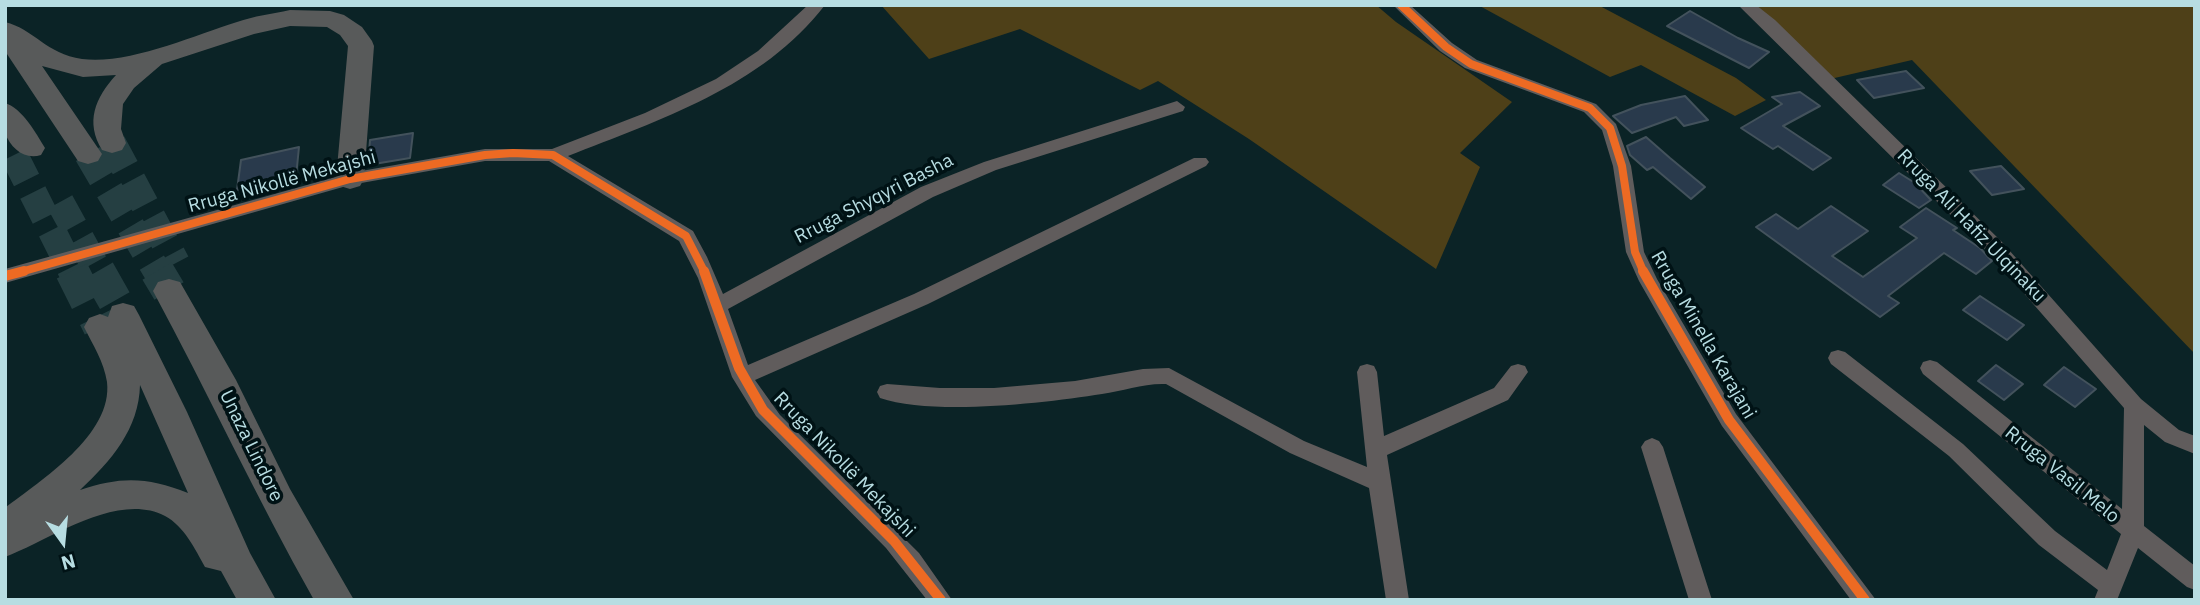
<!DOCTYPE html>
<meta charset="utf-8">
<style>
body{margin:0}
#map{position:relative;width:2200px;height:605px;overflow:hidden;background:#0b2326;font-family:"IBM Plex Sans",sans-serif}
canvas{display:block}
.frame{position:absolute;inset:0;border:7px solid #b7dde2;pointer-events:none}
.north{position:absolute;left:28px;top:507px;width:70px;height:70px;-webkit-text-stroke:5px #001215;paint-order:stroke;rotate:165deg;font-size:19px;font-weight:700;line-height:28px;text-align:center;color:#b7dde2}
.north::after{content:'';display:block;margin:auto;width:24px;height:32px;background:#b7dde2;clip-path:polygon(50% 0,100% 100%,50% 72%,0 100%)}
</style>
<div id="map">
<canvas width="2200" height="605"></canvas>
<div class="frame"></div>
<div class="north">N</div>
</div>
<script>
const c = document.querySelector('canvas').getContext('2d');
c.lineJoin = 'round';
function paint(path, color) {
  c.fillStyle = color;
  c.fill(path, 'evenodd');
}
function strokePath(path, color, width, dash) {
  c.strokeStyle = color;
  c.lineWidth = width;
  c.lineCap = dash ? 'butt' : 'round';
  c.setLineDash(dash || []);
  c.stroke(path);
}
function label(font, color, halo, rows, align = 'center') {
  c.font = font + ' "IBM Plex Sans",sans-serif';
  c.lineWidth = 7;
  c.setLineDash([]);
  c.textBaseline = 'middle';
  c.strokeStyle = halo;
  c.fillStyle = color;
  for (const [text, x, y, turn = 0] of rows) {
    c.save();
    c.translate(x, y);
    c.rotate((+turn || 0) * Math.PI / 180);
    c.textAlign = isNaN(turn) ? turn : align;
    if (halo) c.strokeText(text, 0, 0);
    c.fillText(text, 0, 0);
    c.restore();
  }
}
const green = new Path2D(`
 M 881,5 L 1376,5 L 1396,22 L 1512,102 L 1460,153 L 1480,167 L 1436,269 L 1249,139 L 1158,81 L 1140,90 L 1020,29 L 929,59 Z
 M 1478,5 L 1598,5 L 1736,78 L 1766,100 L 1735,116 L 1641,65 L 1610,77 Z
 M 1745,5 L 2195,5 L 2195,354 L 1912,60 L 1826,80 Z`);
const building = new Path2D(`
 M 1690,11 L 1738,38 L 1769,52 L 1749,68 L 1667,26 Z
 M 1906,71 L 1924,88 L 1874,98 L 1857,80 Z
 M 1800,92 L 1820,106 L 1783,126 L 1831,158 L 1813,170 L 1778,146 L 1773,149 L 1741,128 L 1782,104 L 1772,97 Z
 M 1685,96 L 1708,120 L 1684,126 L 1676,117 L 1632,133 L 1613,116 L 1641,105 Z
 M 413,133 L 410,158 L 368,165 L 370,140 Z
 M 1646,137 L 1670,158 L 1705,187 L 1691,199 L 1653,167 L 1647,170 L 1630,155 L 1627,146 Z
 M 299,147 L 296,177 L 237,190 L 241,160 Z
 M 2001,166 L 2024,189 L 1992,195 L 1970,171 Z
 M 1899,173 L 1915,183 L 1931,200 L 1919,208 L 1883,185 Z
 M 1831,206 L 1868,231 L 1832,256 L 1863,277 L 1917,238 L 1900,227 L 1926,208 L 1957,228 L 1953,230 L 1980,248 L 1992,261 L 1976,274 L 1944,253 L 1888,296 L 1899,303 L 1880,317 L 1756,227 L 1776,214 L 1798,229 Z
 M 1980,296 L 2024,325 L 2007,340 L 1963,310 Z
 M 1996,365 L 2023,384 L 2004,400 L 1978,381 Z
 M 2064,367 L 2096,389 L 2075,407 L 2044,385 Z`);
const trunkTunnelFar1 = new Path2D(`
 M 112,143 L 176,263
 M 88,154 L 158,273
 M 14,155 L 73,273
 M 60,202 L 99,273`);
const trunkTunnel = new Path2D(`
 M 72,271 L 100,327
 M 98,271 L 123,315
 M 157,271 L 169,291`);
const minor = new Path2D(`
 M 808,5 L 825,5 C 762,87 659,120 568,156 L 693,231 L 707,257 L 723,294 L 921,187 L 984,162 L 1177,101 L 1185,107 L 1183,111 L 996,170 L 933,197 L 728,309 L 748,365 L 914,294 L 1194,158 L 1206,158 L 1209,162 L 1206,166 L 928,304 L 755,380 L 780,415 L 919,553 L 952,600 L 927,600 L 886,548 L 756,416 L 732,377 L 698,278 L 679,241 L 549,161 L 485,161 L 350,185 L 5,283 L 5,269 L 350,173 L 485,149 L 552,149 L 645,113 L 716,79 L 758,51 Z
 M 1393,5 L 1410,5 L 1452,43 L 1477,60 L 1596,104 L 1616,124 L 1631,166 L 1644,252 L 1657,279 L 1736,414 L 1876,600 L 1851,600 L 1722,426 L 1639,281 L 1626,252 L 1613,166 L 1602,130 L 1584,112 L 1465,68 L 1440,51 Z
 M 1738,5 L 1756,5 L 1775,20 L 2001,241 L 2141,399 L 2179,430 L 2195,436 L 2195,454 L 2165,442 L 2144,425 L 2144,526 L 2195,566 L 2195,590 L 2187,587 L 2138,548 L 2117,600 L 2094,600 L 2098,590 L 2039,545 L 1949,456 L 1831,364 L 1828,358 L 1831,352 L 1838,350 L 1845,352 L 1963,444 L 2055,531 L 2107,570 L 2121,534 L 1923,374 L 1920,368 L 1923,362 L 1930,360 L 1937,362 L 2122,509 L 2124,408 L 1987,251 Z
 M 1367,364 L 1374,366 L 1377,372 L 1384,436 L 1494,388 L 1511,366 L 1518,364 L 1525,366 L 1528,372 L 1508,400 L 1387,455 L 1409,600 L 1386,600 L 1369,488 L 1290,453 L 1166,384 C 1144,383 1123,391 1102,394 C 1045,403 933,416 880,398 L 877,392 L 880,386 L 887,384 L 940,388 L 994,388 L 1075,381 L 1143,369 L 1169,368 L 1304,441 L 1367,467 L 1357,372 L 1360,366 Z
 M 1652,438 L 1659,441 L 1663,447 L 1712,600 L 1689,600 L 1641,447 L 1645,441 Z`);
const trunk = new Path2D(`
 M 290,10 L 330,11 L 344,15 L 362,27 L 372,41 L 374,46 L 364,179 L 360,186 L 350,189 L 340,186 L 336,179 L 348,46 L 340,35 L 327,27 L 290,26 L 254,34 L 162,64 L 134,88 L 123,104 L 121,129 L 126,143 L 122,150 L 112,153 L 102,150 C 85,122 95,98 116,75 L 83,77 L 42,66 L 102,154 L 98,161 L 88,164 L 78,161 L 5,51 L 5,22 C 34,29 46,54 82,59 C 128,65 192,36 237,22 C 254,16 272,14 290,10 Z
 M 5,103 C 22,108 36,133 45,148 L 41,155 C 25,160 11,149 5,133 C 3,125 5,111 5,103 Z
 M 169,279 L 180,282 L 236,380 L 290,489 L 354,600 L 314,600 C 257,499 208,393 153,291 L 158,282 Z
 M 123,303 L 134,306 L 139,315 L 187,412 L 250,553 L 276,600 L 237,600 L 221,571 L 205,567 C 195,549 184,526 165,516 C 116,491 49,541 5,557 L 5,508 C 41,480 113,435 107,382 C 104,362 93,345 84,327 L 89,318 L 100,314 L 108,317 L 112,306 ZM 140,385 L 188,493 C 148,477 121,476 80,490 C 111,461 139,429 140,385 Z`);
const cyclewayFar1 = new Path2D(`
 M 1401,5 L 1446,47 L 1471,64 L 1590,108 L 1610,128 L 1622,166 L 1635,252 L 1644,273
 M 17,273 L 350,179 L 485,155 L 513,153 L 553,155 L 686,236 L 705,273`);
const cycleway = new Path2D(`
 M 704,271 L 739,368 L 763,410 L 894,541 L 941,600
 M 1643,271 L 1729,420 L 1865,600
 M 5,276 L 24,271`);
const streetNames = [
 ["Rruga Nikollë Mekajshi",282,182,-15],
 ["Rruga Shyqyri Basha",874,199,-27],
 ["Rruga Ali Hafiz Ulqinaku",1971,226,46],
 ["Rruga Minella Karajani",1703,335,60],
 ["Unaza Lindore",251,446,64],
 ["Rruga Nikollë Mekajshi",844,465,46],
 ["Rruga Vasil Melo",2062,475,39]
];
paint(green, '#4e4018');
paint(building, '#293a4c');
strokePath(building, '#43525c', 2);
strokePath(trunkTunnelFar1, '#253f42', 28, [28, 14]);
strokePath(trunkTunnel, '#253f42', 34, [34, 18]);
paint(minor, '#605c5c');
paint(trunk, '#585a5a');
strokePath(cyclewayFar1, '#ed6a23', 8);
strokePath(cycleway, '#ed6a23', 10);
label('19px', '#b7dde2', '#001215', streetNames);
</script>
